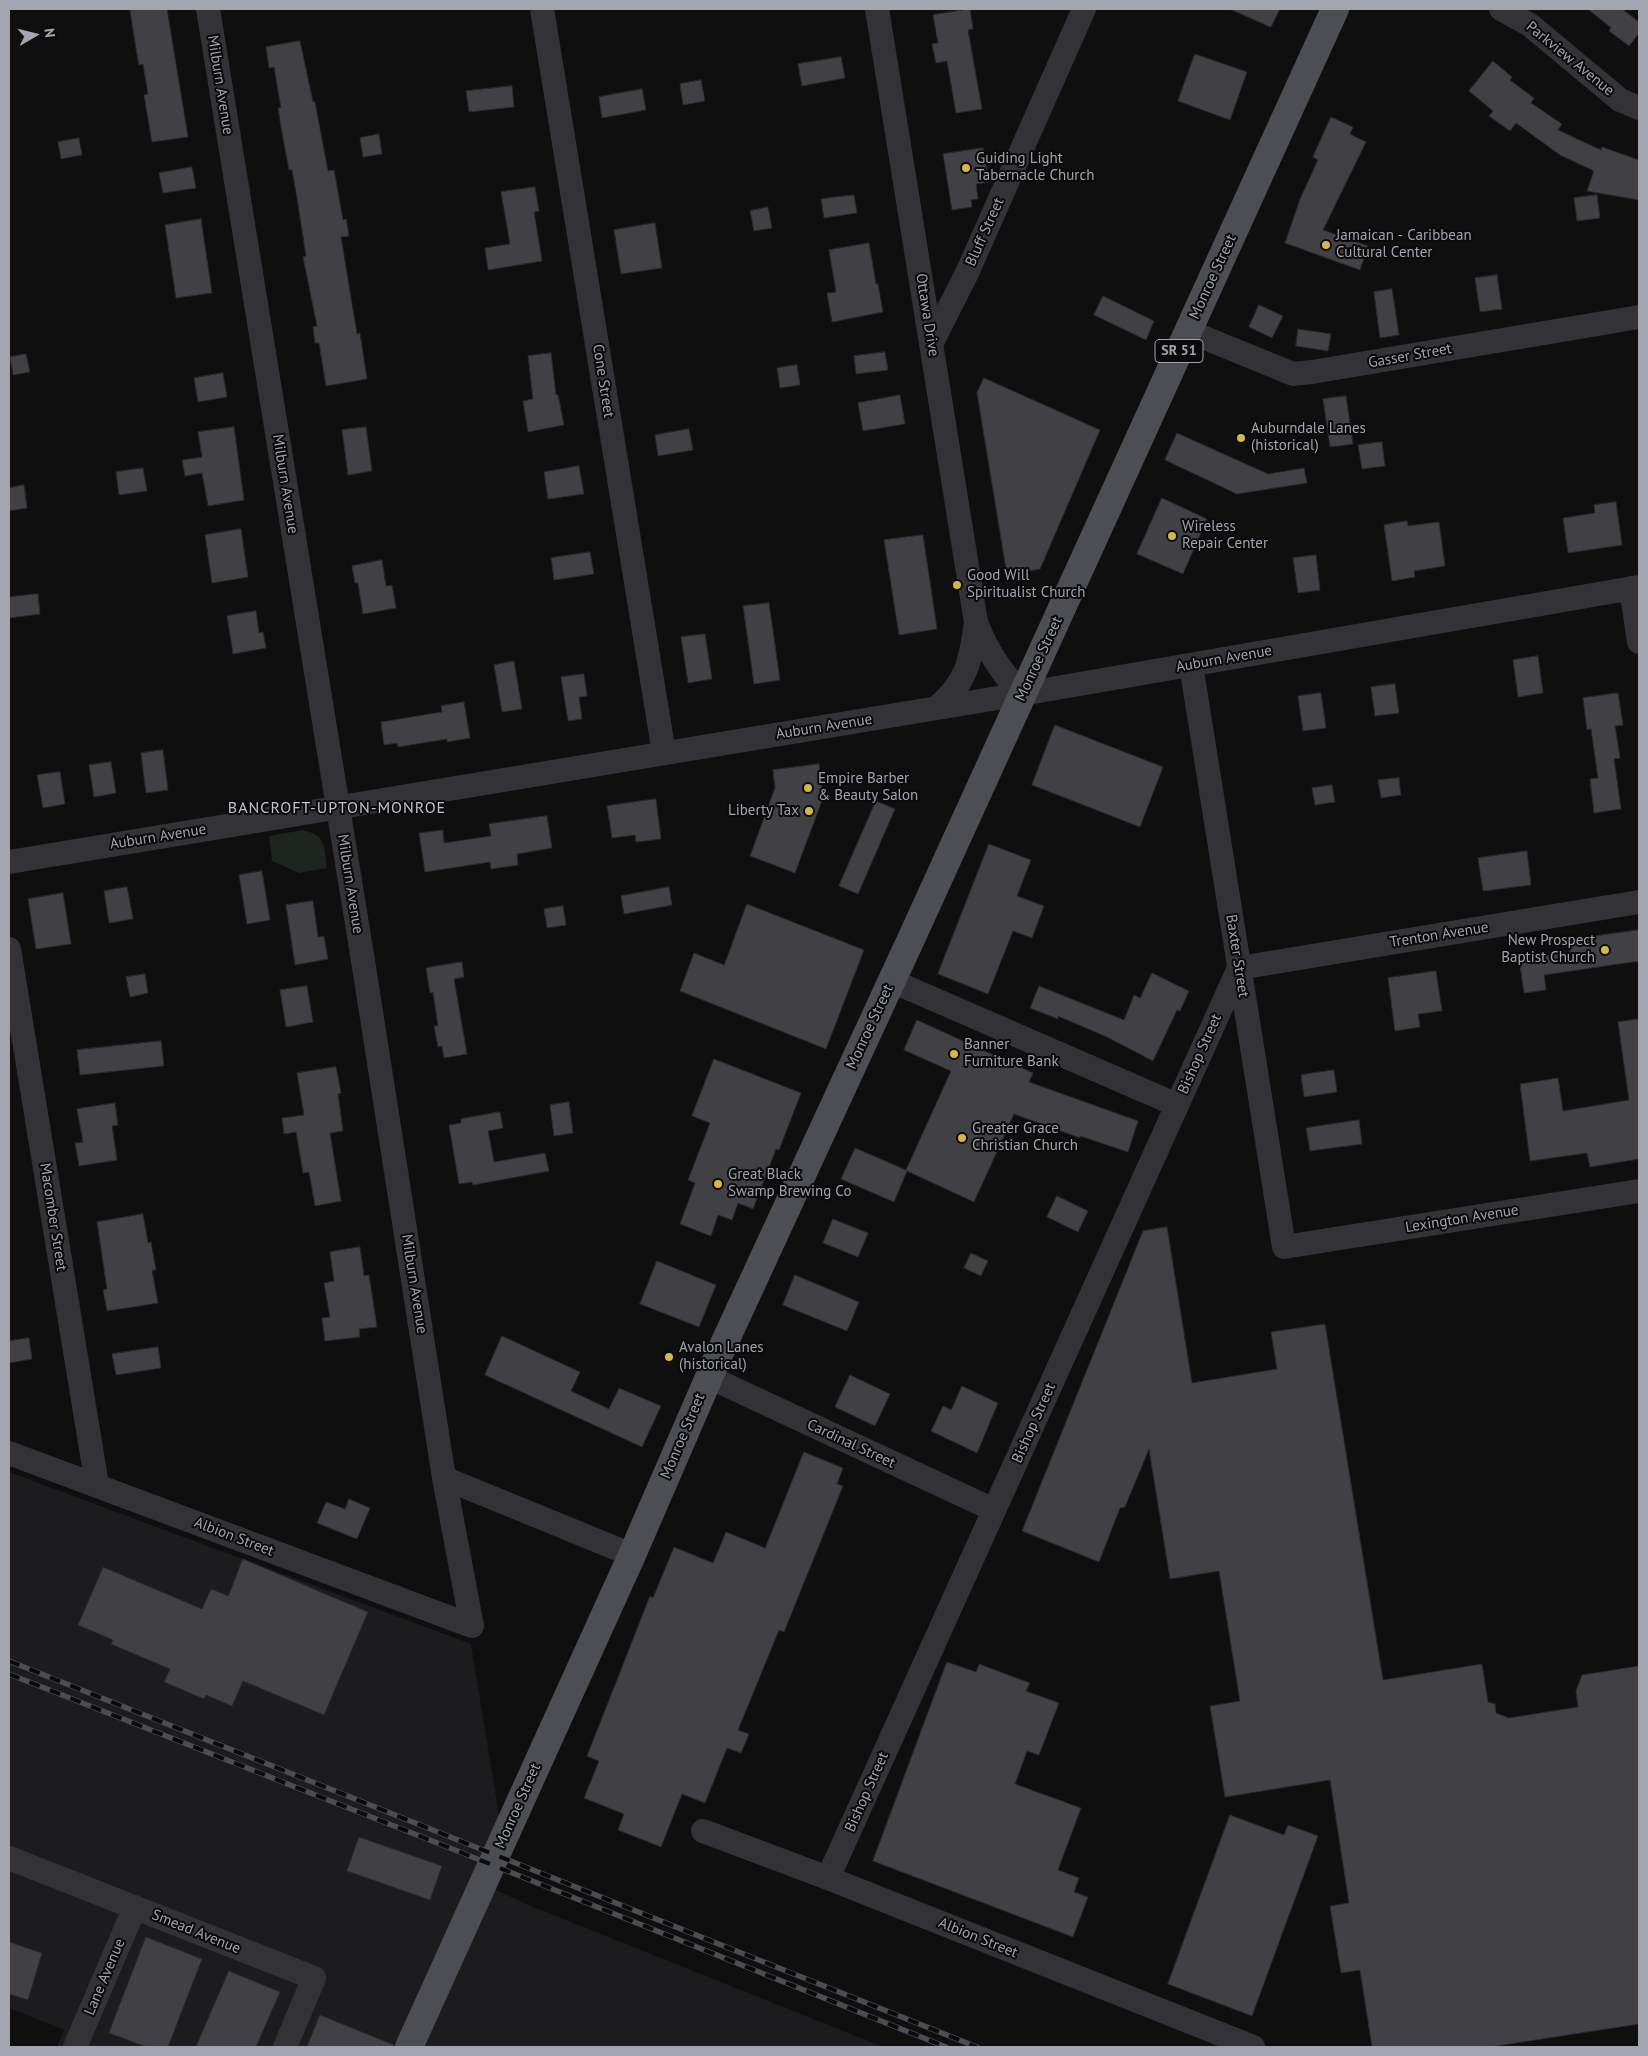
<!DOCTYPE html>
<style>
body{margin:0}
#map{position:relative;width:1648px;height:2056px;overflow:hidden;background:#0f0f10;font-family:"PT Sans",sans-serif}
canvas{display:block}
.frame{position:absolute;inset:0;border:10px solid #a2a5af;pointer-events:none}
.north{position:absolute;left:10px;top:10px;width:50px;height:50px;-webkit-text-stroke:4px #0a0a0b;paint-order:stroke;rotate:82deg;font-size:14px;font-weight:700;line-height:20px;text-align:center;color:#a2a5af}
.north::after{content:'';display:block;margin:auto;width:18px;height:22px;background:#a2a5af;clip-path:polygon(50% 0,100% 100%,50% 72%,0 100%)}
</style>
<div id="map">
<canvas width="1648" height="2056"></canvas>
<div class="frame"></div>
<div class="north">N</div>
</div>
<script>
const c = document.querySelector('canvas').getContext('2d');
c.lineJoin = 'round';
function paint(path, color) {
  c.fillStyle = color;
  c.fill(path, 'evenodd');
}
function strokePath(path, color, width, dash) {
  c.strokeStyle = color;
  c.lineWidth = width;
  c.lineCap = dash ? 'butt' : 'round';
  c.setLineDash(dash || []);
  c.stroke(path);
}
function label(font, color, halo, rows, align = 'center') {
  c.font = font + ' "PT Sans",sans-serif';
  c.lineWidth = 4;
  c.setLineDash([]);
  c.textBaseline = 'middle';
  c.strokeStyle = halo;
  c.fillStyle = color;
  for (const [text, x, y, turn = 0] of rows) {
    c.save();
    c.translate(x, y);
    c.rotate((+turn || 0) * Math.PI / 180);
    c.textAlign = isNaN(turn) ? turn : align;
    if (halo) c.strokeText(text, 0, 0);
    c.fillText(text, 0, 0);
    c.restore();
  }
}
const built = new Path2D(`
 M 9,1472 L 471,1644 L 503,1840 L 484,1884 L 528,1905 L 883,2047 L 57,2047 L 64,2030 L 9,2008 Z`);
const green = new Path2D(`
 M 303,830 C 327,836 324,846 327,868 L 299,873 L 272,861 L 269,836 Z`);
const building = new Path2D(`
 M 130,9 L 167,9 L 188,137 L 152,142 L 144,95 L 148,94 L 143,64 L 139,65 Z
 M 970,9 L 973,29 L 968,30 L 982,109 L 956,113 L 947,61 L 936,63 L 932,44 L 938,43 L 933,15 Z
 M 1230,9 L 1280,9 L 1271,27 Z
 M 1588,9 L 1622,9 L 1639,22 L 1639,33 L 1629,46 L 1609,31 L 1611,28 Z
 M 300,41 L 313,102 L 315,102 L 328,171 L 334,170 L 343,220 L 346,219 L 349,236 L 341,237 L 357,334 L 360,333 L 367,379 L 326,386 L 319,343 L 315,343 L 313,327 L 317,326 L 303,257 L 306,256 L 297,198 L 292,170 L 289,170 L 281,127 L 278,108 L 281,108 L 274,67 L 269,68 L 266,47 Z
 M 1195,54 L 1247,72 L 1230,120 L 1178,101 Z
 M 841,57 L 845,78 L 802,86 L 798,64 Z
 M 1493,61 L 1512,77 L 1510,80 L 1534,98 L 1531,103 L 1562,124 L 1558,130 L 1601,150 L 1602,147 L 1639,160 L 1639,200 L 1587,191 L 1594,171 L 1560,155 L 1516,123 L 1510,131 L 1489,116 L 1493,111 L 1469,91 Z
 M 701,80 L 705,101 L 683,105 L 680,84 Z
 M 512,86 L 514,107 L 469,112 L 466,91 Z
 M 642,89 L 646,110 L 602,118 L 599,97 Z
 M 1331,117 L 1353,127 L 1350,134 L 1366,142 L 1323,230 L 1368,246 L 1360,270 L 1285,243 L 1300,199 L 1318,160 L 1313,157 Z
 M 379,134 L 382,154 L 363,157 L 360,138 Z
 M 79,138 L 82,155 L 61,159 L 58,142 Z
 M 983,148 L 989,182 L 976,184 L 978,199 L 971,200 L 972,207 L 952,210 L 943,154 Z
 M 192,167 L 196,188 L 163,193 L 159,173 Z
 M 535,187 L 539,211 L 534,212 L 542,261 L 488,270 L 485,248 L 510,244 L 501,192 Z
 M 854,195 L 857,213 L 824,218 L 821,199 Z
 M 1597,195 L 1600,218 L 1577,221 L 1574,198 Z
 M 768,207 L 772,228 L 754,231 L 750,211 Z
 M 201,219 L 212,293 L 176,298 L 165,225 Z
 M 655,223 L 662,268 L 621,274 L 614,230 Z
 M 869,243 L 876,284 L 878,284 L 883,312 L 832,322 L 827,293 L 836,292 L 829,250 Z
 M 1497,275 L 1502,309 L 1480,312 L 1475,278 Z
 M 1392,289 L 1399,335 L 1380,338 L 1374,292 Z
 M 1103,296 L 1154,321 L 1146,340 L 1094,315 Z
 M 1259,305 L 1283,316 L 1272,338 L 1249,327 Z
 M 1298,329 L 1331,334 L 1328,351 L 1296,346 Z
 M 885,352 L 888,370 L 856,374 L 854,356 Z
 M 551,353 L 556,395 L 558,395 L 564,425 L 528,432 L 523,401 L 533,399 L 528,356 Z
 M 26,354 L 30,372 L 13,375 L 10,357 Z
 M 797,365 L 800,385 L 780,388 L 777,368 Z
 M 223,373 L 227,397 L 198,402 L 194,378 Z
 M 984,378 L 1100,430 L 1040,569 L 1007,575 L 977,393 Z
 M 900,395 L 905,424 L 863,431 L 858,403 Z
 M 1346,396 L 1353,444 L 1330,447 L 1323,399 Z
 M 234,427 L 244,500 L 208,506 L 202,473 L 185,476 L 182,460 L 202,457 L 198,432 Z
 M 366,427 L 372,471 L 348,475 L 342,430 Z
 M 689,429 L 693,450 L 658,456 L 655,435 Z
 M 1177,433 L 1268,474 L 1304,468 L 1307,483 L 1237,494 L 1165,460 Z
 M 1382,442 L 1385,466 L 1362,469 L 1358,445 Z
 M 579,466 L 584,494 L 548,499 L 544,472 Z
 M 143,468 L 147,491 L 119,495 L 116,472 Z
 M 24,485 L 27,508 L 9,511 L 9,488 Z
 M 1162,498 L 1207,519 L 1183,574 L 1137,554 Z
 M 1616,502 L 1622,545 L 1568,553 L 1563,518 L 1595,513 L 1594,505 Z
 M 1407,521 L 1408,526 L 1439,522 L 1445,566 L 1414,571 L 1415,577 L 1392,581 L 1384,525 Z
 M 241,529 L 248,577 L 212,583 L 205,535 Z
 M 923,535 L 937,629 L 899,635 L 884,540 Z
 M 590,552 L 594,574 L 554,580 L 551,558 Z
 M 1316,555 L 1320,590 L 1298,593 L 1293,558 Z
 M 382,560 L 386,586 L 392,585 L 396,608 L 363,614 L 358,583 L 355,583 L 352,566 Z
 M 38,594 L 40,614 L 9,618 L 9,597 Z
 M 769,603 L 780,680 L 754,684 L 743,606 Z
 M 256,611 L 259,633 L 263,632 L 266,648 L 233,654 L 227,616 Z
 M 705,634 L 712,679 L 688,683 L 681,637 Z
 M 1538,656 L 1543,693 L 1518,697 L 1513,660 Z
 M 514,661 L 522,709 L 502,712 L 494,665 Z
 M 584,674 L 587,696 L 579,697 L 582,719 L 568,721 L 561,677 Z
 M 1395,684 L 1399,713 L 1375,716 L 1371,687 Z
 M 1321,693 L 1326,728 L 1303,731 L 1298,696 Z
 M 1618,693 L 1623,725 L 1615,726 L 1620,758 L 1614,759 L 1621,809 L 1594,813 L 1590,779 L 1598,778 L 1591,729 L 1587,730 L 1583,698 Z
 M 464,702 L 470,738 L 447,742 L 447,739 L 398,747 L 397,743 L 384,745 L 381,722 L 442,712 L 441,706 Z
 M 1055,725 L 1163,767 L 1140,827 L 1032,785 Z
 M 163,750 L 168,790 L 146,793 L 141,753 Z
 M 111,762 L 116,793 L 94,797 L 89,765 Z
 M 819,764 L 823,798 L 795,873 L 750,856 L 775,788 L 773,770 Z
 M 60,772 L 65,804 L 43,808 L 37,775 Z
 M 1399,778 L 1401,795 L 1381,798 L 1378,780 Z
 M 1332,785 L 1335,802 L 1315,805 L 1312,788 Z
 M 656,799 L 661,839 L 636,842 L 635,835 L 612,838 L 607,806 Z
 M 876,801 L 895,809 L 858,894 L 839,886 Z
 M 547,816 L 552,848 L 517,854 L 518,865 L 491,869 L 490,862 L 425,872 L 419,833 L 443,830 L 444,843 L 491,836 L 489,824 Z
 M 989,844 L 1031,860 L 1017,896 L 1044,906 L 1032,938 L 1013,931 L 988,994 L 938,974 Z
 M 1527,851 L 1531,885 L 1483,891 L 1478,858 Z
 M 262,871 L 270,920 L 247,924 L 239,875 Z
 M 127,887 L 133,919 L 109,923 L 104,891 Z
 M 669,887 L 672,905 L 624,914 L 621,896 Z
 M 63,893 L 71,944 L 36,949 L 28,899 Z
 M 313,901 L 318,937 L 324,936 L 328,959 L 295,965 L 286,905 Z
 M 747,904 L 864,950 L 826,1049 L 680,991 L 694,953 L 724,965 Z
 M 563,906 L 566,925 L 547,928 L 544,909 Z
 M 1639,930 L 1639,961 L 1544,975 L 1546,990 L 1524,993 L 1519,959 L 1570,952 L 1568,940 Z
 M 462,962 L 464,977 L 454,979 L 467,1054 L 444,1058 L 442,1046 L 438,1047 L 434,1026 L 438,1026 L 433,992 L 430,993 L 426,968 Z
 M 1436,971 L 1442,1011 L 1418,1014 L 1420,1027 L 1395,1031 L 1388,978 Z
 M 1152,973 L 1189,991 L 1180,1011 L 1177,1010 L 1153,1061 L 1107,1037 L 1058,1016 L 1058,1019 L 1030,1008 L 1039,986 L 1124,1020 L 1134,995 L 1140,998 Z
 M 145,974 L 148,993 L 130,997 L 126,977 Z
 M 307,986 L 313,1022 L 286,1027 L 280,990 Z
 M 1639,1019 L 1639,1159 L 1590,1167 L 1587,1153 L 1530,1161 L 1520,1084 L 1558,1078 L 1563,1111 L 1629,1100 L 1618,1022 Z
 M 917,1020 L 1033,1073 L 1029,1082 L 1138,1121 L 1128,1152 L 1080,1136 L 1080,1138 L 1014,1114 L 974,1202 L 907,1171 L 894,1202 L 841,1179 L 855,1148 L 906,1170 L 951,1071 L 904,1050 Z
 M 161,1041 L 164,1066 L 80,1075 L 77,1050 Z
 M 714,1059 L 801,1093 L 779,1150 L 776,1149 L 753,1209 L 738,1203 L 732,1220 L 718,1215 L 711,1236 L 680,1224 L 695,1183 L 688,1180 L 710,1123 L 692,1116 Z
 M 336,1067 L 341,1093 L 338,1094 L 343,1131 L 330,1133 L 341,1201 L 315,1206 L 309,1172 L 303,1173 L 296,1132 L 284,1134 L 282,1118 L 304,1115 L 297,1073 Z
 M 1334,1070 L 1337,1092 L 1304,1097 L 1301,1075 Z
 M 569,1102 L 573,1133 L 554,1136 L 550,1105 Z
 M 115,1103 L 118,1125 L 112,1126 L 117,1160 L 79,1166 L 75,1143 L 83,1142 L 77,1109 Z
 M 500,1112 L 503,1128 L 488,1131 L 494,1162 L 545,1153 L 549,1171 L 473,1185 L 472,1182 L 459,1184 L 449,1125 L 461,1123 L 461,1119 Z
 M 1359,1120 L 1362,1144 L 1310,1151 L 1306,1128 Z
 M 1057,1196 L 1088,1211 L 1078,1232 L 1047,1217 Z
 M 143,1214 L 148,1243 L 151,1242 L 156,1270 L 152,1270 L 158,1303 L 107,1311 L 103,1290 L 107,1289 L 97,1222 Z
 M 833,1219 L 868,1233 L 858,1257 L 823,1243 Z
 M 1167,1227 L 1192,1383 L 1277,1369 L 1271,1332 L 1325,1324 L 1383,1680 L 1482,1664 L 1488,1702 L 1495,1704 L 1496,1713 L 1509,1718 L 1578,1707 L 1576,1691 L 1582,1675 L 1639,1666 L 1639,2024 L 1490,2047 L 1372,2047 L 1360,1970 L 1341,1973 L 1330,1906 L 1349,1903 L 1330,1780 L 1225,1797 L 1210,1706 L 1240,1701 L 1219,1571 L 1170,1579 L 1149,1449 L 1125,1507 L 1120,1508 L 1099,1562 L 1022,1531 L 1143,1231 Z
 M 360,1247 L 364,1276 L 369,1275 L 377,1327 L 359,1329 L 360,1337 L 325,1341 L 322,1318 L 330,1317 L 324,1283 L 334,1281 L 330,1252 Z
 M 971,1253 L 988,1261 L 981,1276 L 964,1268 Z
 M 657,1261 L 716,1285 L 699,1327 L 640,1304 Z
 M 795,1275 L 859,1302 L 847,1331 L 783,1305 Z
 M 502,1336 L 580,1372 L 571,1391 L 609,1409 L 619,1388 L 661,1406 L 642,1447 L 485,1375 Z
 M 29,1338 L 32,1359 L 9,1363 L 9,1341 Z
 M 158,1347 L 161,1368 L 116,1375 L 112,1354 Z
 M 850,1375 L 890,1394 L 875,1426 L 835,1407 Z
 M 962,1386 L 998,1403 L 977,1453 L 931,1431 L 943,1406 L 951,1410 Z
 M 804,1452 L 843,1468 L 837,1484 L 843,1486 L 784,1632 L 779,1630 L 738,1730 L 749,1734 L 741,1753 L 727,1748 L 705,1803 L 682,1794 L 661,1847 L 618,1830 L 624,1814 L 584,1798 L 599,1761 L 587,1756 L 650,1596 L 653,1598 L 674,1547 L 713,1563 L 726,1532 L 765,1548 Z
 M 349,1499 L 370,1508 L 357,1539 L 317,1523 L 326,1502 L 345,1509 Z
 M 243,1559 L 368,1612 L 324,1715 L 243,1681 L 232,1706 L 206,1695 L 204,1699 L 164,1682 L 170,1669 L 111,1644 L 113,1640 L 78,1625 L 103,1567 L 202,1609 L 211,1589 L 228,1596 Z
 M 947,1662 L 976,1672 L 979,1664 L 1030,1683 L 1026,1691 L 1059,1703 L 1039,1755 L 1027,1751 L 1015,1784 L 1081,1808 L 1058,1870 L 1079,1878 L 1074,1892 L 1088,1897 L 1073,1937 L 873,1861 Z
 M 1230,1815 L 1284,1835 L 1288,1825 L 1318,1836 L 1252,2016 L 1168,1984 Z
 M 359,1837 L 442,1866 L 430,1900 L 347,1871 Z
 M 146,1937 L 202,1959 L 168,2047 L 146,2047 L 109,2033 Z
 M 9,1942 L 42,1953 L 28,2000 L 9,1994 Z
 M 229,1971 L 280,1992 L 256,2047 L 196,2047 Z
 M 320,2015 L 394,2045 L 394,2047 L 307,2047 Z`);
const minor = new Path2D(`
 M 542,9 L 664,753
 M 877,9 L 976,622 C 987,651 1001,672 1022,694
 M 1501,9 L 1530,25 L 1620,100 L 1639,108
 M 1188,331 L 1293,374 L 1312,372 L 1639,317
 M 931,344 L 967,273 L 1084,9
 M 1631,588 L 1639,642
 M 1191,665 L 1284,1247 L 1639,1191
 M 936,708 C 967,683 971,660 976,622
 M 9,862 L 1022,694 L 1639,587
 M 9,949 L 97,1485
 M 892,981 L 1177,1105
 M 709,1377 L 994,1510
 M 9,1453 L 472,1626 L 444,1478 L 364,967 L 208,9
 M 444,1478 L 632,1555
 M 703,1831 L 828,1878 L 1253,2047
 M 9,1858 L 314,1978 L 285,2047
 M 828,1878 L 1239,968 L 1639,902
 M 75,2047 L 135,1907`);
const major = new Path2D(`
 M 409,2047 L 632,1555 L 716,1361 L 912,937 L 1335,9`);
const rail = new Path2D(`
 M 9,1661 L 977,2047
 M 9,1674 L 455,1850 L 946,2047`);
const markers = [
 [966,168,5,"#d9b63f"],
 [1326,245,5,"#d9b63f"],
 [1241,438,5,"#d9b63f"],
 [1172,536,5,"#d9b63f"],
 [957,585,5,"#d9b63f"],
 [808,788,5,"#d9b63f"],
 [809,811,5,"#d9b63f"],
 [1605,950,5,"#d9b63f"],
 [954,1054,5,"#d9b63f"],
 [962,1138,5,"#d9b63f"],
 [718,1184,5,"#d9b63f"],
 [669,1357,5,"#d9b63f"]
];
const shields = [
 [1179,351,48]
];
const shieldNames = [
 ["SR 51",1179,351]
];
const streetNames = [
 ["Parkview Avenue",1570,59,39],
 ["Milburn Avenue",220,85,81],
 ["Bluff Street",985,232,-66],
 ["Monroe Street",1213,277,-65],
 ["Ottawa Drive",927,315,81],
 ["Gasser Street",1410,356,-10],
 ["Cone Street",603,381,81],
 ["Milburn Avenue",285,484,81],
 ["Monroe Street",1039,659,-65],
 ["Auburn Avenue",1224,659,-10],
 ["Auburn Avenue",824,727,-9],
 ["Auburn Avenue",158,837,-9],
 ["Milburn Avenue",350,884,81],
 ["Trenton Avenue",1439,935,-9],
 ["Baxter Street",1237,956,81],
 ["Monroe Street",870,1027,-65],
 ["Bishop Street",1200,1054,-66],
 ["Macomber Street",53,1217,81],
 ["Lexington Avenue",1462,1219,-9],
 ["Milburn Avenue",414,1284,81],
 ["Bishop Street",1034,1423,-66],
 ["Monroe Street",683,1436,-67],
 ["Cardinal Street",851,1444,25],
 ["Albion Street",234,1537,21],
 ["Bishop Street",867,1792,-66],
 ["Monroe Street",518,1806,-66],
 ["Smead Avenue",196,1932,22],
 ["Albion Street",978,1938,22],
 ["Lane Avenue",105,1977,-67]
];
const poiNames = [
 ["Guiding Light",976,159],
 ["Tabernacle Church",976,176],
 ["Jamaican - Caribbean",1336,236],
 ["Cultural Center",1336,253],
 ["Auburndale Lanes",1251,429],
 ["(historical)",1251,446],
 ["Wireless",1182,527],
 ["Repair Center",1182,544],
 ["Good Will",967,576],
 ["Spiritualist Church",967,593],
 ["Empire Barber",818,779],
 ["& Beauty Salon",818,796],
 ["Liberty Tax",799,811,"right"],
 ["New Prospect",1595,941,"right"],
 ["Baptist Church",1595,958,"right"],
 ["Banner",964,1045],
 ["Furniture Bank",964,1062],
 ["Greater Grace",972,1129],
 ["Christian Church",972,1146],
 ["Great Black",728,1175],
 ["Swamp Brewing Co",728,1192],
 ["Avalon Lanes",679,1348],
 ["(historical)",679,1365]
];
const neighbourhoodNames = [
 ["BANCROFT-UPTON-MONROE",337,808]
];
paint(built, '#1c1b1d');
paint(green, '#1e241f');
paint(building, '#414145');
strokePath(building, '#2a292c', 1);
strokePath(minor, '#333337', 24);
strokePath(major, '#4d4e53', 28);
strokePath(rail, '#4c4d52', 5.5);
strokePath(rail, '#0a0a0b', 4, [11]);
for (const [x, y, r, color] of markers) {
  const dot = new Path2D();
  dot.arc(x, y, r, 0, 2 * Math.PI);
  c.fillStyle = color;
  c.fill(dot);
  strokePath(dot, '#0a0a0b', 2);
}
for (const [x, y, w] of shields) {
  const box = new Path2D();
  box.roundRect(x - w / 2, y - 11.5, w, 23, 4);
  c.fillStyle = '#0a0a0b';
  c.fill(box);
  strokePath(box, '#a2a5af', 1);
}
label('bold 14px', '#a2a5af', null, shieldNames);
label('15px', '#a2a5af', '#0a0a0b', streetNames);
label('15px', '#a2a5af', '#0a0a0b', poiNames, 'left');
c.letterSpacing = '1px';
label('16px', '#c2c4cc', '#0a0a0b', neighbourhoodNames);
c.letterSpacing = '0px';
</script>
